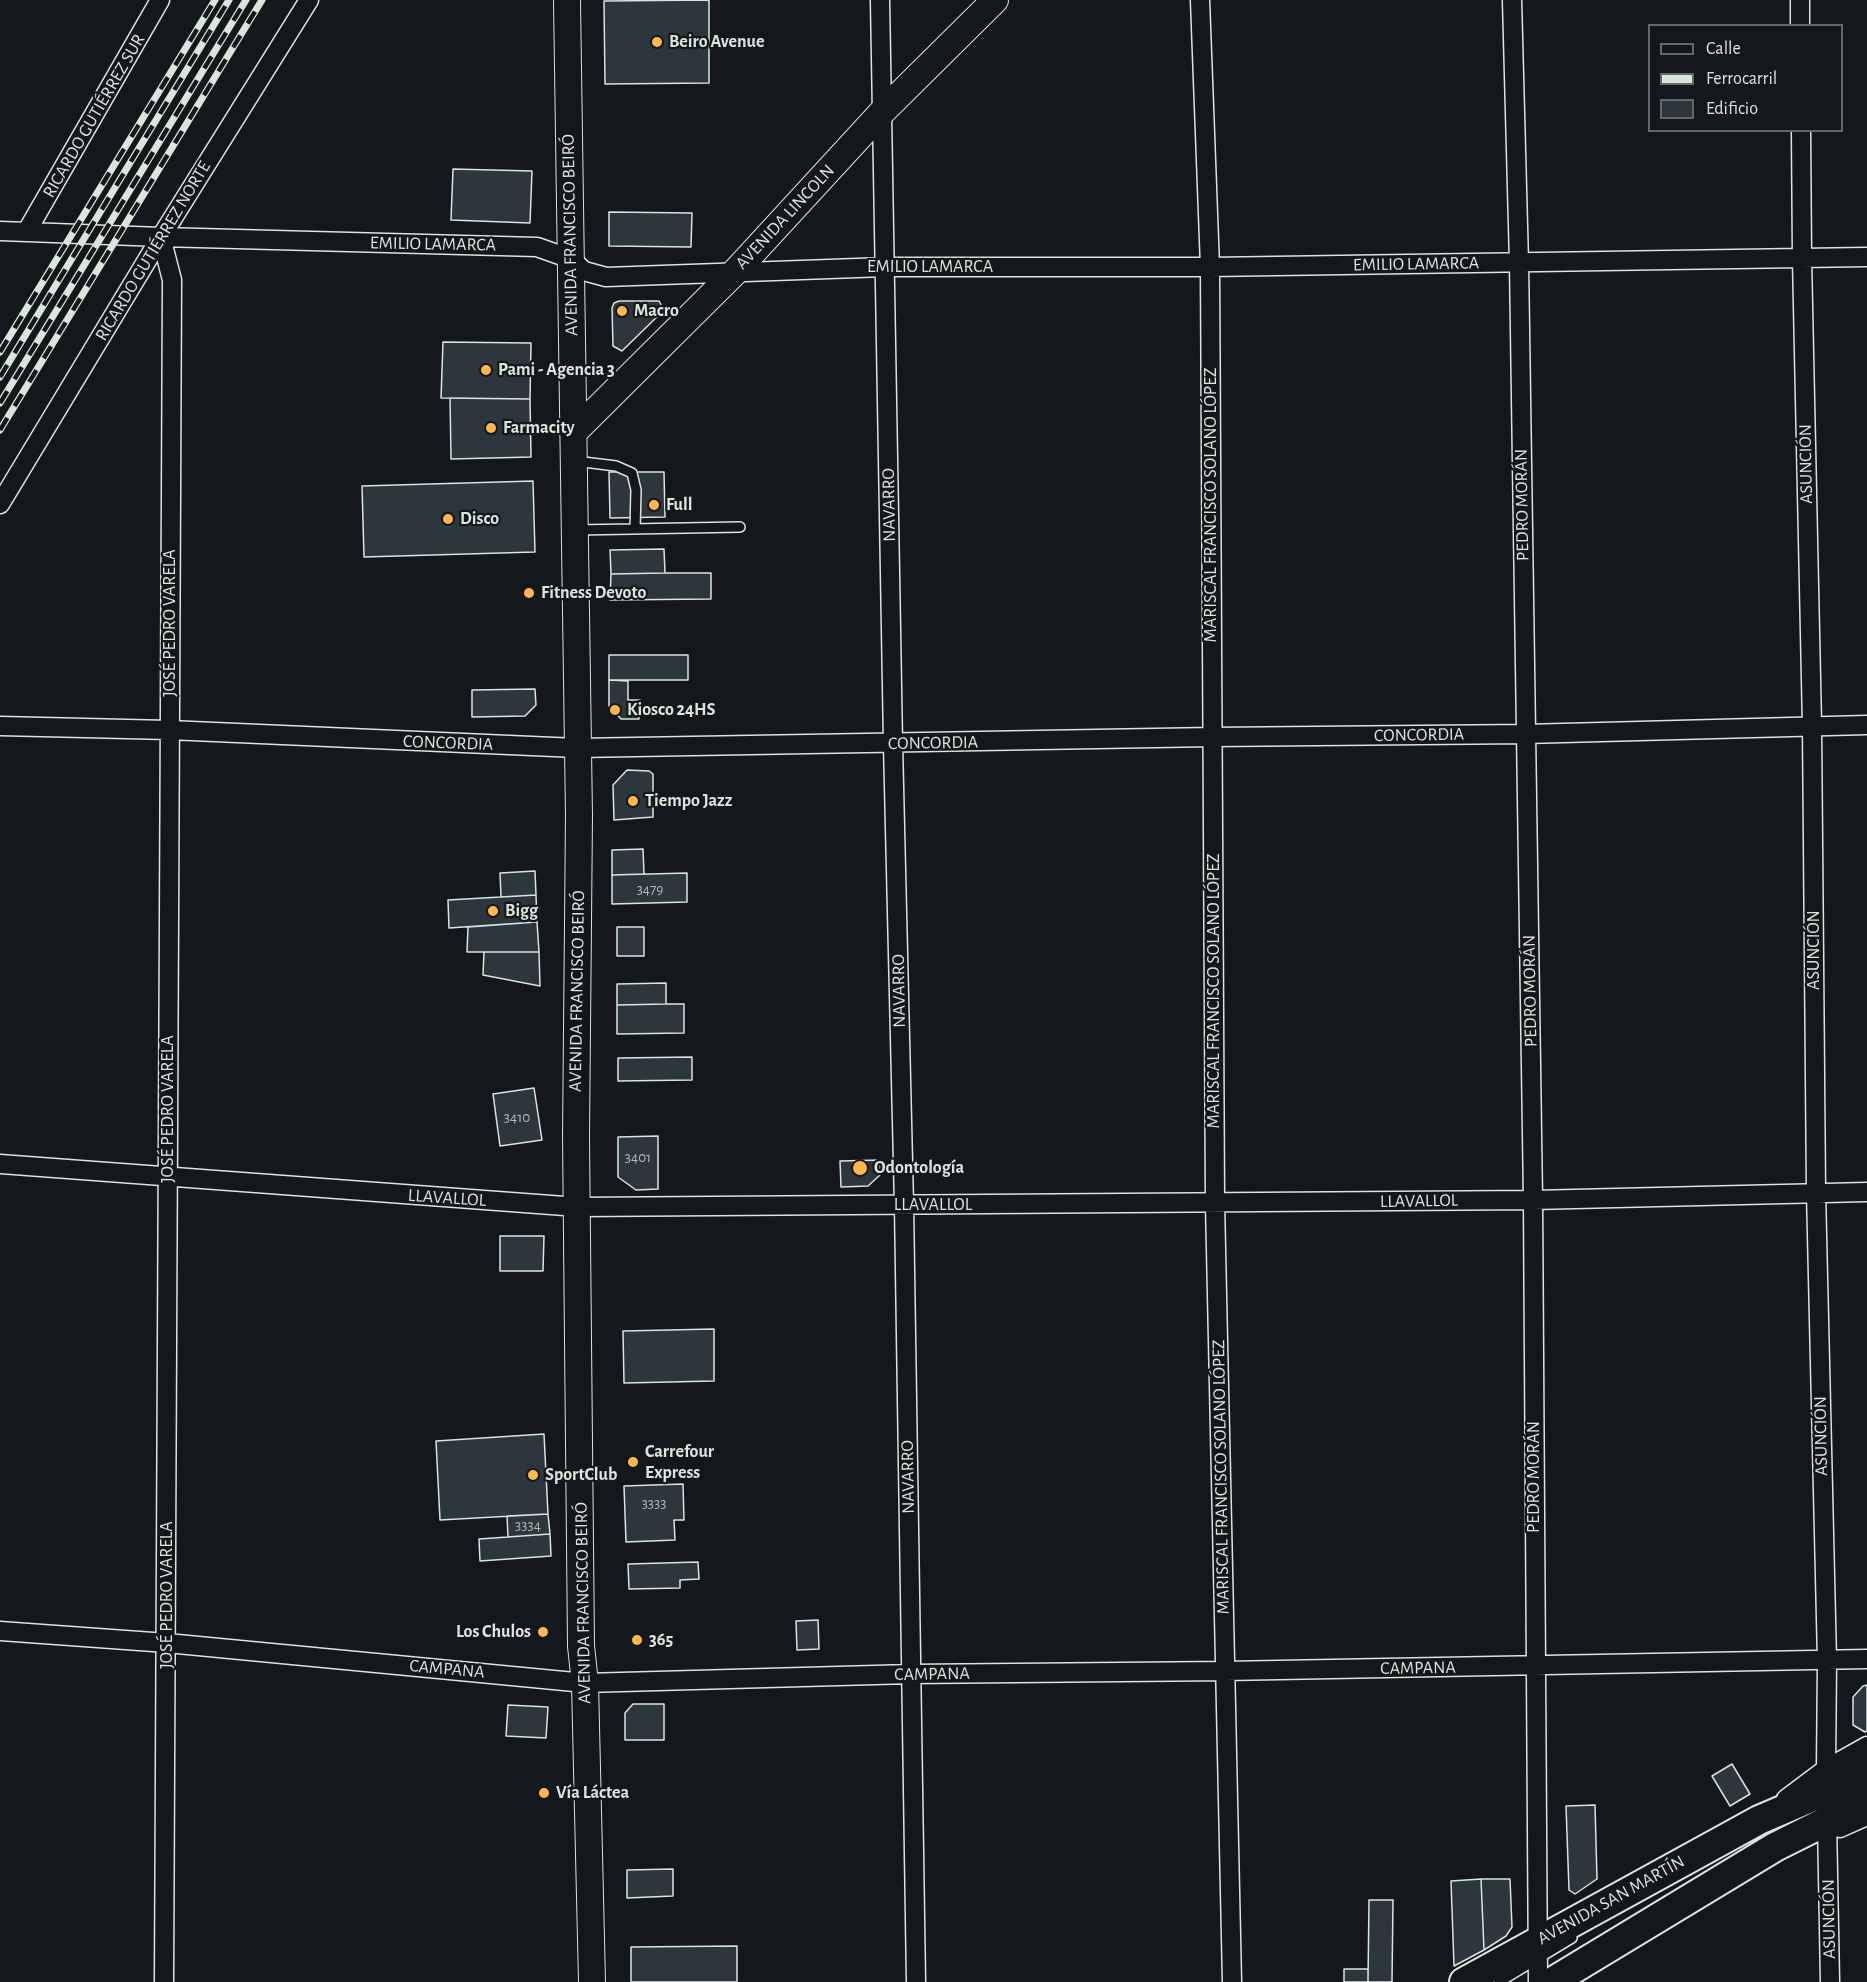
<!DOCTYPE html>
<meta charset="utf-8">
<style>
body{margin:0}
#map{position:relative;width:1867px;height:1982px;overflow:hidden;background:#14181c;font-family:"Alegreya Sans",sans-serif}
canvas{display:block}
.legend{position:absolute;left:1648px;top:24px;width:195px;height:108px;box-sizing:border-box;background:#14181c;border:2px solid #626a69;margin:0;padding:8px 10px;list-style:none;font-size:18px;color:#d8e6dc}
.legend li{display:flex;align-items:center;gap:12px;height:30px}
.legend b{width:30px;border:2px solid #626a69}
</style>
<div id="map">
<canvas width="1867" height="1982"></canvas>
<ul class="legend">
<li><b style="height:8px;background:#14181c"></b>Calle</li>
<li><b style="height:8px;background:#d8e6dc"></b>Ferrocarril</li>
<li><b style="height:16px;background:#2c363c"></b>Edificio</li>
</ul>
</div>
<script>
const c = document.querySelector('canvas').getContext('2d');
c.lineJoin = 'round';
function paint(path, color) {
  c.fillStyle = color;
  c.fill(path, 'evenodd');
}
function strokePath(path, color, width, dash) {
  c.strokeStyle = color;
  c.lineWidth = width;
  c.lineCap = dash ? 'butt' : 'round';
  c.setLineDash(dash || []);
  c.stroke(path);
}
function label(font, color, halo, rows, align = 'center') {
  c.font = font + ' "Alegreya Sans",sans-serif';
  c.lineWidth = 4.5;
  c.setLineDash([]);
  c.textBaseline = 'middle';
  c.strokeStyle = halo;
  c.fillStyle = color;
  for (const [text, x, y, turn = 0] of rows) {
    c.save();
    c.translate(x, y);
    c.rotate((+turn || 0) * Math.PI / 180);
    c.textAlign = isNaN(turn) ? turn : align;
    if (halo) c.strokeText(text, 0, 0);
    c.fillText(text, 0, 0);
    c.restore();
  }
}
const building = new Path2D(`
 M 709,0 L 709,83 L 605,84 L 604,1 Z
 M 453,169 L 532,171 L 530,223 L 451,220 Z
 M 609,212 L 692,213 L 691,247 L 609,246 Z
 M 619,301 L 659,301 L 664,310 L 622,351 L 613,346 L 612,308 L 614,303 Z
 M 443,342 L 531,343 L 530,399 L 441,398 Z
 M 450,398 L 530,399 L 531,457 L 451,459 Z
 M 609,472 L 664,472 L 665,517 L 610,518 Z
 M 533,481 L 535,552 L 364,557 L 362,486 Z
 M 664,549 L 665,573 L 611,574 L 610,550 Z
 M 665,573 L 711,573 L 711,599 L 610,600 L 611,574 Z
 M 609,655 L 688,655 L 688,680 L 609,680 Z
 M 609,680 L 628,681 L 628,700 L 640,700 L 639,719 L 621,719 L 609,706 Z
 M 535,689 L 536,705 L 525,716 L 472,717 L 472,690 Z
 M 627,770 L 649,771 L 653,774 L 653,817 L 614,820 L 613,785 Z
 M 643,849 L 644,874 L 612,875 L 612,850 Z
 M 535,871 L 536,895 L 501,897 L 500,873 Z
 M 687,873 L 687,902 L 612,904 L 612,875 Z
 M 536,895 L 537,922 L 449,928 L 448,900 Z
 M 537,922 L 539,952 L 467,952 L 468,927 Z
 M 617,927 L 644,927 L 644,956 L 617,956 Z
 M 484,952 L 539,952 L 540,986 L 483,975 Z
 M 666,983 L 666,1004 L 617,1005 L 617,984 Z
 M 666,1004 L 684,1004 L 684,1033 L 617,1034 L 617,1005 Z
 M 692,1057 L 692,1080 L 618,1081 L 618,1058 Z
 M 534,1088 L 542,1140 L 500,1146 L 493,1094 Z
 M 658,1136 L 658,1189 L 636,1190 L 618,1177 L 618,1137 Z
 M 880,1160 L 880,1175 L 868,1186 L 841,1187 L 840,1161 Z
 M 500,1236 L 544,1236 L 543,1271 L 500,1271 Z
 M 714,1329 L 714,1381 L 624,1383 L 623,1331 Z
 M 544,1434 L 548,1514 L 440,1520 L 436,1441 Z
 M 683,1484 L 684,1520 L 674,1520 L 675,1540 L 626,1542 L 624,1486 Z
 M 548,1514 L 550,1534 L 508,1537 L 507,1516 Z
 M 550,1534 L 551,1556 L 480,1561 L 479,1539 Z
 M 698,1562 L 699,1579 L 680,1580 L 680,1588 L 629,1589 L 628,1564 Z
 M 818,1620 L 819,1649 L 797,1650 L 796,1621 Z
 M 1867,1685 L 1867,1731 L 1865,1732 L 1853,1725 L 1853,1697 L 1863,1686 Z
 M 633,1704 L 664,1704 L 664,1740 L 625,1740 L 625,1713 Z
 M 508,1705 L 548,1707 L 546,1738 L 506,1736 Z
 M 1732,1764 L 1750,1794 L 1730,1806 L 1712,1776 Z
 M 1595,1805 L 1597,1879 L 1575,1894 L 1569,1890 L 1566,1806 Z
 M 673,1869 L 673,1896 L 627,1898 L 627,1870 Z
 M 1481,1879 L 1510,1879 L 1512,1927 L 1506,1936 L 1484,1950 Z
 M 1481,1879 L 1484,1950 L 1454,1966 L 1451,1881 Z
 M 1369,1900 L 1393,1900 L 1392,1982 L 1368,1982 Z
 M 737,1946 L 737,1982 L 631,1982 L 631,1947 Z
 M 1344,1969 L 1368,1969 L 1368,1982 L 1344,1982 Z`);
const lane = new Path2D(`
 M 575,461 L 616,466 L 632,473 L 636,490 L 635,529
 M 577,530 L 740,527
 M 1499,1982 L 1572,1938`);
const street = new Path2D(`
 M 880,0 L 893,744 L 904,1205 L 916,1982
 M 1200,0 L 1210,267 L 1215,1203 L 1232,1982
 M 1512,0 L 1519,263 L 1533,1200 L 1538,1982
 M 1800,0 L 1800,26
 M 1801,130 L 1802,259 L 1812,726 L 1816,1192 L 1827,1661 L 1826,1769
 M 0,231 L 161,237 L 537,247 L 571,259 L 584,271 L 606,277 L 885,267 L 1210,267 L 1867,257
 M 27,231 L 160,0
 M 161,237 L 172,280 L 164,1982
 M 0,504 L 161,237 L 309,0
 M 0,726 L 169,730 L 577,748 L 1212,737 L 1525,734 L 1867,725
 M 0,1164 L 578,1207 L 1533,1200 L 1867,1192
 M 0,1631 L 167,1643 L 585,1683 L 911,1674 L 1225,1671 L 1867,1659
 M 1786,1799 L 1826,1769 L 1867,1746
 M 1827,1821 L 1830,1982
 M 1827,1821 L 1840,1828 L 1867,1816`);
const secondary = new Path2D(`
 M 567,0 L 579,815 L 576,1136 L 581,1646 L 585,1683 L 592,1982
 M 573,433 L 734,273 L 883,111 L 995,0`);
const primary = new Path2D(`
 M 1464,1982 L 1759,1820 L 1822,1793 L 1867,1769
 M 1552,1982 L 1775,1847 L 1827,1821 L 1867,1794`);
const rail = new Path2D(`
 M 0,352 L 215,0
 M 0,377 L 229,0
 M 0,403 L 246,0
 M 0,430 L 262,0`);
const markers = [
 [657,42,6,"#ffb74d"],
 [622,311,6,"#ffb74d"],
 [486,370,6,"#ffb74d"],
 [491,428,6,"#ffb74d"],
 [654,505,6,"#ffb74d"],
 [448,519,6,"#ffb74d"],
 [529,593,6,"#ffb74d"],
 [615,710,6,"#ffb74d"],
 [633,801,6,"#ffb74d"],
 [493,911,6,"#ffb74d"],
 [860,1168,8,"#ffb74d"],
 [633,1462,6,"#ffb74d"],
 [533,1475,6,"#ffb74d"],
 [543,1632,6,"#ffb74d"],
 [637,1640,6,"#ffb74d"],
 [544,1793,6,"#ffb74d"]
];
const numberNames = [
 ["3479",650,889],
 ["3410",517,1117],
 ["3401",638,1157],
 ["3333",654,1503],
 ["3334",528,1525]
];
const poiNames = [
 ["Beiro Avenue",669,42],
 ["Macro",634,311],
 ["Pami - Agencia 3",498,370],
 ["Farmacity",503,428],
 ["Full",666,505],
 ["Disco",460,519],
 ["Fitness Devoto",541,593],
 ["Kiosco 24HS",627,710],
 ["Tiempo Jazz",645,801],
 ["Bigg",505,911],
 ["Odontología",874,1168],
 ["Carrefour",645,1452],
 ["Express",645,1473],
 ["SportClub",545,1475],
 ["Los Chulos",531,1632,"right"],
 ["365",649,1640],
 ["Vía Láctea",556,1793]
];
const streetNames = [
 ["RICARDO GUTIÉRREZ SUR",94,116,-60],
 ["AVENIDA LINCOLN",785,217,-47],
 ["AVENIDA FRANCISCO BEIRÓ",570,235,-91],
 ["EMILIO LAMARCA",433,244,1],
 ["RICARDO GUTIÉRREZ NORTE",153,251,-59],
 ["EMILIO LAMARCA",1416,264,-1],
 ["EMILIO LAMARCA",930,267],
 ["ASUNCIÓN",1806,464,-91],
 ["NAVARRO",889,505,-91],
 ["MARISCAL FRANCISCO SOLANO LÓPEZ",1211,505,-90],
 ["PEDRO MORÁN",1522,505,-91],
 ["JOSÉ PEDRO VARELA",170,623,-90],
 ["CONCORDIA",1419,735,-1],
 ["CONCORDIA",448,743,2],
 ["CONCORDIA",933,743,-1],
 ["ASUNCIÓN",1814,950,-90],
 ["AVENIDA FRANCISCO BEIRÓ",577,991,-89],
 ["NAVARRO",899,991,-91],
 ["MARISCAL FRANCISCO SOLANO LÓPEZ",1214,991,-90],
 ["PEDRO MORÁN",1530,991,-91],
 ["JOSÉ PEDRO VARELA",168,1109,-90],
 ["LLAVALLOL",447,1198,4],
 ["LLAVALLOL",1419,1201,-1],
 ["LLAVALLOL",933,1205],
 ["ASUNCIÓN",1821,1436,-91],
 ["NAVARRO",908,1477,-91],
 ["MARISCAL FRANCISCO SOLANO LÓPEZ",1221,1477,-91],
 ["PEDRO MORÁN",1534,1477,-90],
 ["JOSÉ PEDRO VARELA",167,1595,-90],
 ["AVENIDA FRANCISCO BEIRÓ",583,1603,-91],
 ["CAMPANA",1418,1668,-1],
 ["CAMPANA",447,1669,5],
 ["CAMPANA",932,1674,-1],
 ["AVENIDA SAN MARTÍN",1611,1900,-29],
 ["ASUNCIÓN",1829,1919,-91]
];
paint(building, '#2c363c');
strokePath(building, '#d8e6dc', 1.5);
strokePath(lane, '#d8e6dc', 12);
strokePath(street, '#d8e6dc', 21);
strokePath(secondary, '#d8e6dc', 28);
strokePath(primary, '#d8e6dc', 32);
strokePath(lane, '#14181c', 9);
strokePath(street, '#14181c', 18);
strokePath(secondary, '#14181c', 26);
strokePath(primary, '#14181c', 28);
strokePath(rail, '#d8e6dc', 7);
strokePath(rail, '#14181c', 4.5, [14]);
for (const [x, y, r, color] of markers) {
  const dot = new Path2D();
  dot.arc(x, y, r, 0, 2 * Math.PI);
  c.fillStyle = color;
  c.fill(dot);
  strokePath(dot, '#14181c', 2);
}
label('15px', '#adbab4', null, numberNames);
label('bold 18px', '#d8e6dc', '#14181c', poiNames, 'left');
label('18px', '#d8e6dc', '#14181c', streetNames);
</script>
